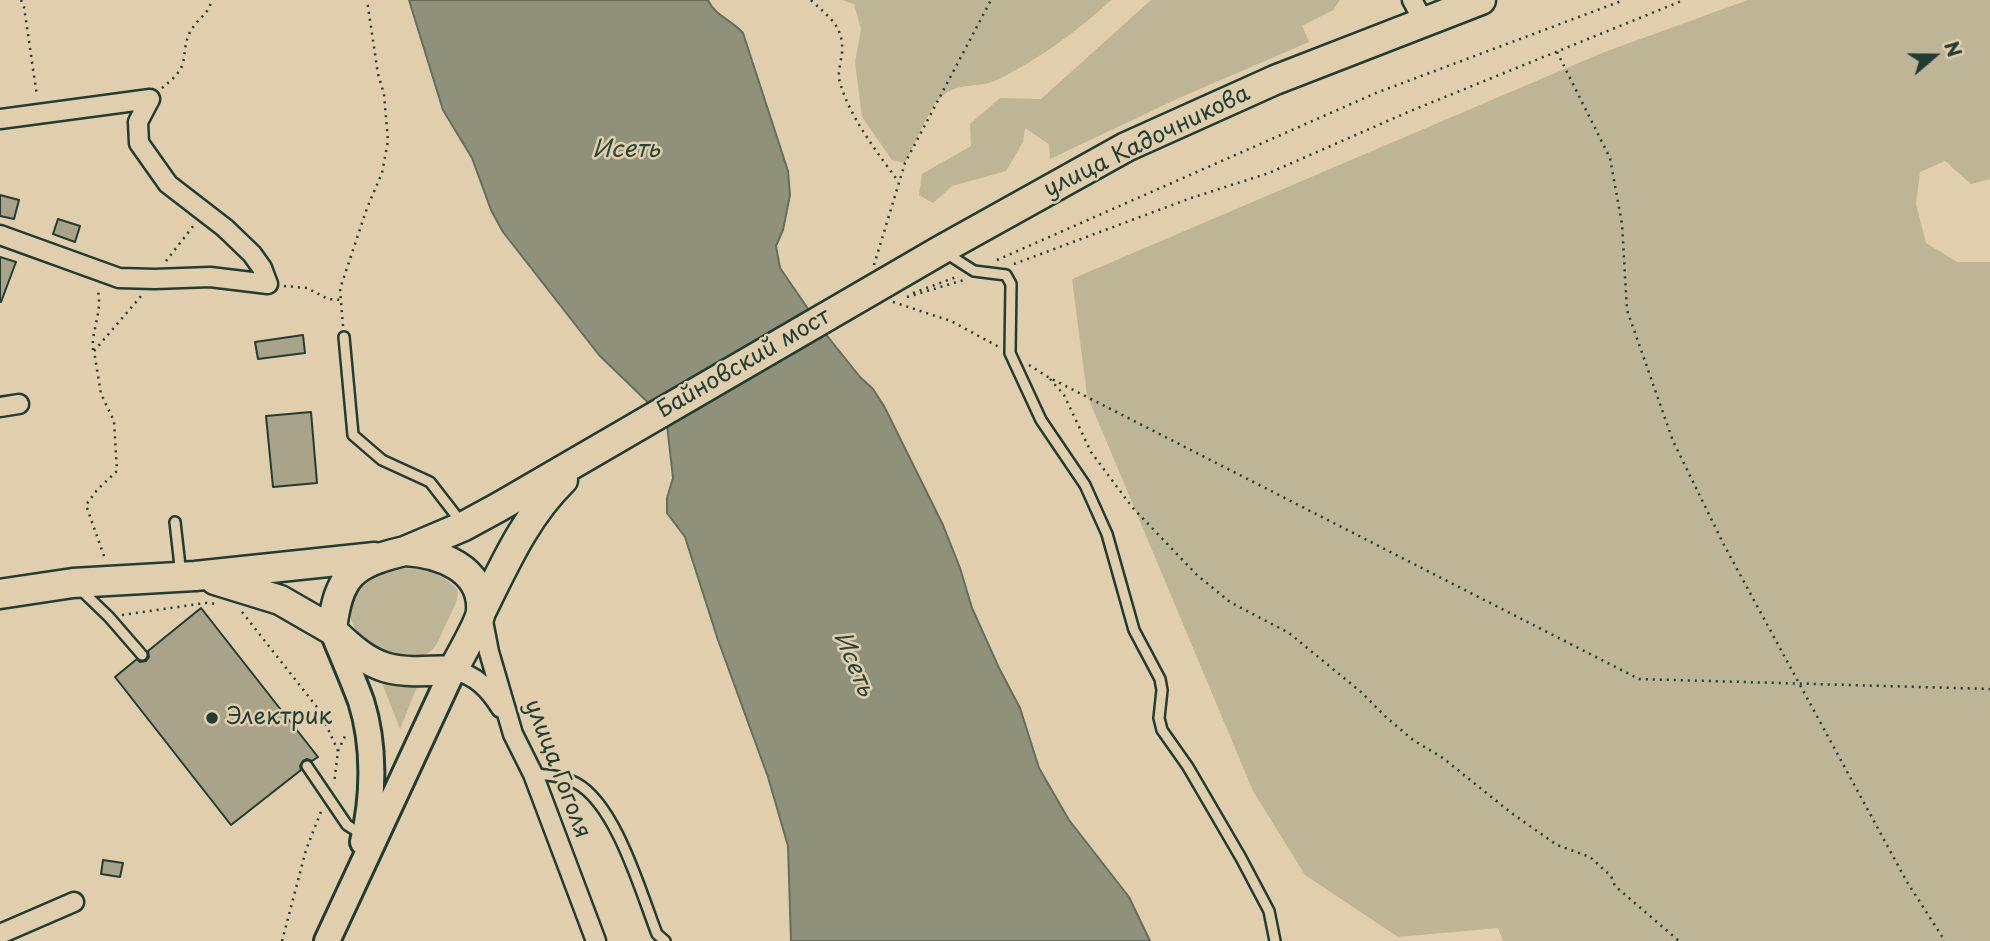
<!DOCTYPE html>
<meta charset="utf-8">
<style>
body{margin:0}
#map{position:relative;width:1990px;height:941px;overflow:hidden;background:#e1ceac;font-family:"Playpen Sans",sans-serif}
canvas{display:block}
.north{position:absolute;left:1899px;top:21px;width:70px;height:70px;-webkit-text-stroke:5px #e1ceac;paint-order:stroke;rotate:70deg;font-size:19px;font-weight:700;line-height:28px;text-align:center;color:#1f3d34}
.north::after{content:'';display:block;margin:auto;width:24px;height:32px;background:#1f3d34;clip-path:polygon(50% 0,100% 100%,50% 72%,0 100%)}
</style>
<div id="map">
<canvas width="1990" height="941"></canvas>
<div class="north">N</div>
</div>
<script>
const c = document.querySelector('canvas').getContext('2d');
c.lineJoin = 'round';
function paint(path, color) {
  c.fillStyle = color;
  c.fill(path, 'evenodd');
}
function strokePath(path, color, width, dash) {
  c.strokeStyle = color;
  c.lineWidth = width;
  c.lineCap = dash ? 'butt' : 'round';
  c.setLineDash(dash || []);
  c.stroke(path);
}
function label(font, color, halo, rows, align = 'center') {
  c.font = font + ' "Playpen Sans",sans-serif';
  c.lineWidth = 5;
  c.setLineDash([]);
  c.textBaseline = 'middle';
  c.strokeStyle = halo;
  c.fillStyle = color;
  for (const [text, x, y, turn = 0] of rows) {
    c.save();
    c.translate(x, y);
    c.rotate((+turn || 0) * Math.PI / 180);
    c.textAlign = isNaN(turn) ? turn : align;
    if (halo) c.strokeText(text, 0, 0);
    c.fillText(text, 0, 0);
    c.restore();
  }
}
const green = new Path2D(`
 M 842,0 L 1111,0 C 1082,28 1033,63 997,80 C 977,89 960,81 941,97 C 930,106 913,148 905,163 L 892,160 L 862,117 L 855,62 L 861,29 L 854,4 Z
 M 1151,0 L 1340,0 L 1333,10 L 1302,26 L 1309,42 L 1179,98 L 1050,159 L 1049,144 L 1025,128 L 1023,142 L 1006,171 L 952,186 L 933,203 L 919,195 L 922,174 L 971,146 L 970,124 L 1000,98 L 1041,99 Z
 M 1748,0 L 1990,0 L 1990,179 L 1971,184 L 1945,161 L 1920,172 L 1916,204 L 1926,243 L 1957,262 L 1990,262 L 1990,941 L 1503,941 L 1498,928 L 1398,937 L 1305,875 L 1253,791 L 1087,395 L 1072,279 L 1602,53 Z
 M 397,568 C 420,568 444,572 458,591 C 458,603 450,615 445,626 C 441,634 438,644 432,650 C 423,658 412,657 401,655 C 336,646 331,577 397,568 Z
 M 382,683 L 417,687 L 400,729 Z`);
const water = new Path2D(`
 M 409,0 L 708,0 C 715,16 732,20 743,33 L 788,171 L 790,195 L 783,230 L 776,246 L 780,268 L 824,332 L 860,377 L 873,389 L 884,406 L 943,525 L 960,568 L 972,608 L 999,668 L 1020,708 L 1039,768 L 1069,820 L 1129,897 L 1150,941 L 791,941 L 788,846 L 768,777 L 718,640 L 685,537 L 667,513 L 667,498 L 673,478 L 667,425 L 662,416 L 599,355 L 503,232 L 491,210 L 472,158 L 443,110 Z`);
const building = new Path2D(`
 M 0,195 L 19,200 L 14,219 L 0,216 Z
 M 58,219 L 80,226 L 75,242 L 53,234 Z
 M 0,257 L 16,262 L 1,302 L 0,302 Z
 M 303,335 L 305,353 L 258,359 L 255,342 Z
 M 311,412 L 317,483 L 273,487 L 266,416 Z
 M 201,608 L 318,757 L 312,761 L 307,759 L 303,761 L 300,766 L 301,770 L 231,825 L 115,677 L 137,659 L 140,662 L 146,661 L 149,657 L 148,651 Z
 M 103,860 L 123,863 L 120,877 L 101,874 Z`);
const path = new Path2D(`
 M 21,0 L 24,7 L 37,96
 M 811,0 C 828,17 844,25 842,53 C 841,61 838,72 839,79 C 848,115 877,152 898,181
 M 1557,52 L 1610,158 L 1622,224 L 1627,310 L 1673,441 L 1724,545 L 1907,882 L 1945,941
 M 162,88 C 170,81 180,74 183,63 C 186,49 184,39 194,26 C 202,15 207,15 212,0
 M 997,260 L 1376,93 L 1624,0
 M 166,261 L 194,225
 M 1014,264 L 1191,198 L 1269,173 L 1408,112 L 1684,0
 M 874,265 L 905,163 L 991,0
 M 284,286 L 307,288 L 328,299 L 341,300
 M 913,293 L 959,276
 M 907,297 L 964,280
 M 893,302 L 951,321 L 999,347
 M 343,326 L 340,289 L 367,208 L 382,173 L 388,141 L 384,94 L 378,74 L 367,0
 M 93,350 C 91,329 104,310 97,288
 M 1029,365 L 1048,377 L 1639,679 L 1990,689
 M 1050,379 L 1064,395 L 1091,452 L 1132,507 L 1197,575 L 1230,602 L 1289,633 L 1361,692 L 1387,718 L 1413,740 L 1443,758 L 1510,812 L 1557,845 L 1590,857 L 1611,876 L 1615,886 L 1679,941
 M 104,556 L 86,505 L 97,490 L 117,471 L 114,421 L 101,394 L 94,351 L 142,295
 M 242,612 L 320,711 L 338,751 L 334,784
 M 122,615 L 206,603 L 216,604
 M 338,751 L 347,732
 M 282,941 L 306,850 L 322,809`);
const lane = new Path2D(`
 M 946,253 L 974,271 L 1006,275 L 1011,284 L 1010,353 L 1041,420 L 1085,485 L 1107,534 L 1134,630 L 1160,679 L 1162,690 L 1159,718 L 1162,730 L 1188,767 L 1241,858 L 1269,911 L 1275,941
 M 344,337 L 353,435 L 382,460 L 430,482 L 461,522
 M 175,522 L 181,575
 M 80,589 L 109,617 L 142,655
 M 307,766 L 347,825 L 363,835
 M 533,774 C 548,775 563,776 576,783 C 616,804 641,893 657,934 L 665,941`);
const street = new Path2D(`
 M 1412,0 L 1424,22
 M 0,119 L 150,99
 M 0,235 L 119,278 L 155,279 L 210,277 L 268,284 L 262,268 L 252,254 L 225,228 L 168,184 L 139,143 L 138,122 L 150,99
 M 0,407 L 19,404
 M 482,616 L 489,652 L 513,734 L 533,774 L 596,941
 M 453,670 C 476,675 489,689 501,708
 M 0,934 L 74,902`);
const secondary = new Path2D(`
 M 332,630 C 342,654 352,677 361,701 C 375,745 374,798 363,842
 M 327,941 L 453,670`);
const primary = new Path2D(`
 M 405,551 L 464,526 L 499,507 L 941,250 L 1126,147 L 1275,80 L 1481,0
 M 405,551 C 439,553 484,568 481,611 C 480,623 459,658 453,670 C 391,673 377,674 332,630 C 338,576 352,563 405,551 Z
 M 215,580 L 280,600 L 332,630
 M 0,594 L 73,583 L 195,576 L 375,557
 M 481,612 C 504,566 525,517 563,480`);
const markers = [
 [212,718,7,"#1f3d34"]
];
const streetNames = [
 ["улица Кадочникова",1147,142,-26],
 ["Байновский мост",744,364,-30],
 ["улица Гоголя",557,769,69]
];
const poiNames = [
 ["Электрик",226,718]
];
const waterNames = [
 ["Исеть",626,150],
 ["Исеть",853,664,67]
];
paint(green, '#beb496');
paint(water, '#8f917a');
strokePath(water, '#626f5e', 2);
paint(building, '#a8a389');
strokePath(building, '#1f3d34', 2);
strokePath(lane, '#1f3d34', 14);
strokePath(street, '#1f3d34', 23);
strokePath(secondary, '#1f3d34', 30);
strokePath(primary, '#1f3d34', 33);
strokePath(path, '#1f3d34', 2.5, [2, 5]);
strokePath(lane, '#e1ceac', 9);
strokePath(street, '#e1ceac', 18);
strokePath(secondary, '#e1ceac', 24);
strokePath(primary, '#e1ceac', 28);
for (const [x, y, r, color] of markers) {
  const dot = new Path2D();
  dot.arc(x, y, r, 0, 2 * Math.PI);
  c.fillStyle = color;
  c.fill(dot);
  strokePath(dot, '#e1ceac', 2.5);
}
label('23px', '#1f3d34', '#e1ceac', streetNames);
label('23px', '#1f3d34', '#e1ceac', poiNames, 'left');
label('italic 24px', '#2a453b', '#e1ceac', waterNames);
</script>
